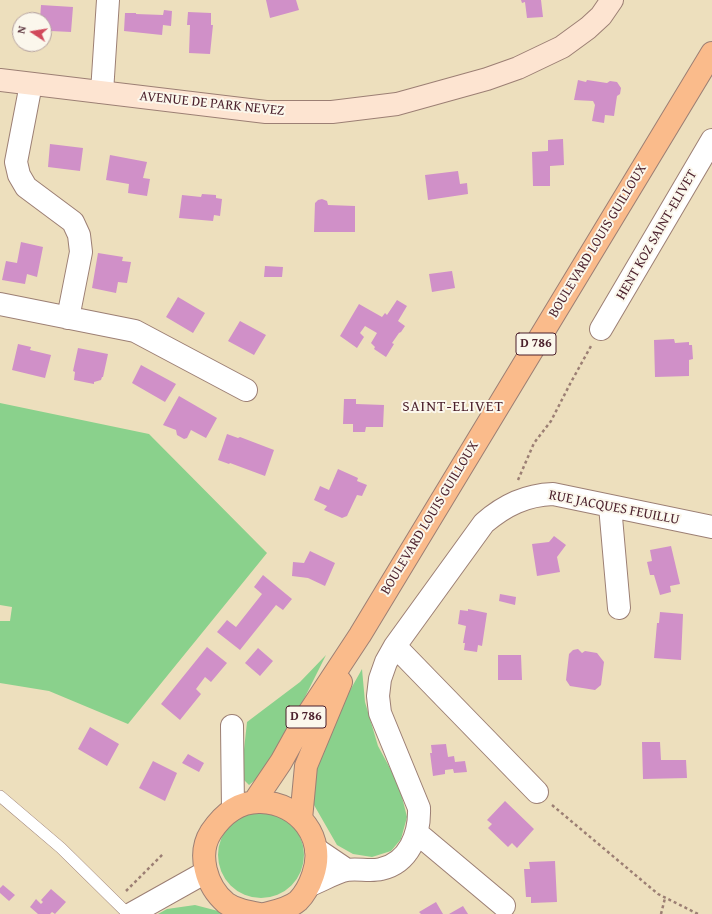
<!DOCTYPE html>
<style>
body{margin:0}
#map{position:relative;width:712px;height:914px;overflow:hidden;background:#eddfbd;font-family:"Gentium Book Plus",serif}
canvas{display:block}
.north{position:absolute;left:12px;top:12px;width:40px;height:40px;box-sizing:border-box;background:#fbf7ec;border:1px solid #b4a19f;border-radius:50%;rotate:282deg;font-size:11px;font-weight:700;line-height:16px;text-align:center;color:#4a1f2b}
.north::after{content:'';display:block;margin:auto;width:14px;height:18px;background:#d1495b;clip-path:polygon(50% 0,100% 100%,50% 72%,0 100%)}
</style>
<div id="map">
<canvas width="712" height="914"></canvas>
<div class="north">N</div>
</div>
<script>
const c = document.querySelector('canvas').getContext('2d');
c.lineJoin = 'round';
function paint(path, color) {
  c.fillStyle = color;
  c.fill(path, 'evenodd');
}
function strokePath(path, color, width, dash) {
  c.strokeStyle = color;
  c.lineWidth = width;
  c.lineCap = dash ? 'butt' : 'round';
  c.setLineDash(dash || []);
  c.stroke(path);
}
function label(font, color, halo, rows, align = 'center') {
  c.font = font + ' "Gentium Book Plus",serif';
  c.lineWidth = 4;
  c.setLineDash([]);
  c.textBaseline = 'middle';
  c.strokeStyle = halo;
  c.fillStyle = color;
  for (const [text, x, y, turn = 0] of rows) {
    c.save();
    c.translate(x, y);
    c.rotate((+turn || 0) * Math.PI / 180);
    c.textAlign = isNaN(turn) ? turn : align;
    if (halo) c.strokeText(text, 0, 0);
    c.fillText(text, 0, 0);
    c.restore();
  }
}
const green = new Path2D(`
 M 0,403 L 149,434 L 267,553 L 128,724 L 49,691 L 0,683 L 0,621 L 10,621 L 12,607 L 0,605 Z
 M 326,655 L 300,707 L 267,770 L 249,785 L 241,777 L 247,722 L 300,682 Z
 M 362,669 L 365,702 L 378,746 L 399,785 L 407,817 L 401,839 L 391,851 L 372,857 L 353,854 L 337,845 L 314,805 L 314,764 L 325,735 Z
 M218 855a43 43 0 1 1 86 0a43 43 0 1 1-86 0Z
 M 195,905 L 218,911 L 222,914 L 158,914 L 167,909 Z`);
const building = new Path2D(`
 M 266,0 L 296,0 L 299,10 L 270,18 Z
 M 521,0 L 541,0 L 543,17 L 527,18 L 525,2 L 522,3 Z
 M 41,5 L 73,7 L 71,32 L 51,31 L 51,35 L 44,34 L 44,20 L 40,20 Z
 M 164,10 L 172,11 L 171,26 L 163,25 L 162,35 L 124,31 L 125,13 L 136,13 L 136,14 L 163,15 Z
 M 188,12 L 211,13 L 211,25 L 213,25 L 210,54 L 189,53 L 190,25 L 187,25 Z
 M 578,80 L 586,82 L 587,80 L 607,83 L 610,81 L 617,82 L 621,88 L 620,94 L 617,96 L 614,116 L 605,115 L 604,123 L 592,121 L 595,105 L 593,101 L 574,100 Z
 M 563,139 L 564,165 L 550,166 L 550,186 L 533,186 L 532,152 L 548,151 L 548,140 Z
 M 50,144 L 83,148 L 80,171 L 48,167 Z
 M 110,155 L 147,162 L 143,178 L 150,179 L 147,196 L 128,193 L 129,184 L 106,180 Z
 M 458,171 L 460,184 L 467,183 L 468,194 L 428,200 L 425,175 Z
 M 202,194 L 216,195 L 216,198 L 222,199 L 220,216 L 214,215 L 213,221 L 179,218 L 182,195 L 201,197 Z
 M 322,199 L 327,201 L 328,205 L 355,206 L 355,232 L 314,232 L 315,203 L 318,200 Z
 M 21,242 L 43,247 L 37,277 L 27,274 L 25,284 L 2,280 L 6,261 L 17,263 Z
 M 98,253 L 123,257 L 122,261 L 131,262 L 127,283 L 118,282 L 116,293 L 92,288 Z
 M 265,266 L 283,267 L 282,277 L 264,277 Z
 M 452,271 L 455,288 L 432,292 L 429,274 Z
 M 178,297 L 205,313 L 193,333 L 166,317 Z
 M 397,300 L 407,306 L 398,321 L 405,326 L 401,332 L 399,333 L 392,343 L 394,344 L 386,357 L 374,349 L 375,347 L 371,343 L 377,333 L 365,326 L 360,333 L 364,337 L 357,348 L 340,336 L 359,304 L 382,317 L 385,313 L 387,315 Z
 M 240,321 L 266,335 L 254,355 L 228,341 Z
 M 674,339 L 675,343 L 689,342 L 689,345 L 692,345 L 693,359 L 689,360 L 689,376 L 655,377 L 654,340 Z
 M 18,344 L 31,347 L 30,350 L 51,355 L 45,378 L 12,370 Z
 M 78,348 L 108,354 L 103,377 L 102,377 L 101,380 L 94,382 L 94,384 L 74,380 L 75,372 L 73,371 Z
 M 141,365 L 176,384 L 165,402 L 132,383 Z
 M 179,396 L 217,418 L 206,438 L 191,430 L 187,438 L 184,439 L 177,435 L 176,430 L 163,425 Z
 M 344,399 L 356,399 L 356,404 L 384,405 L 383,427 L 366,427 L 365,432 L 353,432 L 353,424 L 343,424 Z
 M 227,434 L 238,438 L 240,437 L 274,450 L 265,476 L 230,463 L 229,464 L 218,460 Z
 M 338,469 L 358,478 L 357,481 L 367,485 L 362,496 L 357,495 L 347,516 L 342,518 L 324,510 L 327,506 L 314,500 L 320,486 L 329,490 Z
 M 554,536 L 566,545 L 557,557 L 560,572 L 537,576 L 532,544 L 549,542 Z
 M 671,546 L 680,584 L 670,586 L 671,592 L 660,595 L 654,575 L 650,575 L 647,562 L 652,561 L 650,550 Z
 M 310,551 L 335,563 L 325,586 L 308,578 L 292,576 L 293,562 L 304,563 Z
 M 263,575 L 292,599 L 283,610 L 276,605 L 240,650 L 217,632 L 227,620 L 236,627 L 262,594 L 254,587 Z
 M 500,594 L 516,597 L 515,605 L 499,601 Z
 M 468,609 L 487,613 L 482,646 L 478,645 L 477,652 L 464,650 L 465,643 L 463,643 L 466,626 L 458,624 L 460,610 L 468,611 Z
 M 660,612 L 683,614 L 681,660 L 654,658 L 657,623 L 659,623 Z
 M 207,647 L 227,663 L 211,682 L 205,677 L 196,689 L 201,694 L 180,720 L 161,704 Z
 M 258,648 L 273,661 L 260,676 L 245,663 Z
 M 578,649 L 582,653 L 585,651 L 597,653 L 604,662 L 601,685 L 595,690 L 570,686 L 566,680 L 569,654 L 573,650 Z
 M 498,655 L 521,655 L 522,680 L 498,680 Z
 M 90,727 L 119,744 L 107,766 L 78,749 Z
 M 642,742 L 660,742 L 661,760 L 686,760 L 687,778 L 643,779 Z
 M 446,744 L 448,757 L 454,756 L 455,762 L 465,761 L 467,772 L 454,773 L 453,769 L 445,770 L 445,774 L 433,776 L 430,753 L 432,753 L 431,745 Z
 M 188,754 L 204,763 L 199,772 L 182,763 Z
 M 153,761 L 177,773 L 165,801 L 139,788 Z
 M 505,801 L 534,829 L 517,848 L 512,843 L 508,847 L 488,828 L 492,824 L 487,820 Z
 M 555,861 L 557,902 L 531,903 L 531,897 L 526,897 L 524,869 L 530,869 L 529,862 Z
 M 3,885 L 15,895 L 9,901 L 0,893 L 0,888 Z
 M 51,889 L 66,902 L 55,914 L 52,912 L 50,914 L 38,914 L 30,907 L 36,899 L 41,904 L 43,902 L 41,900 Z
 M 436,902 L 443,914 L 421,914 L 419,912 Z
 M 463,906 L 468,914 L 449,914 Z`);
const path = new Path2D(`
 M 518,480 L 534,443 L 551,421 L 570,384 L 591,346
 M 552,805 L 658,894 L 698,914
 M 126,891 L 164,853
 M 661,914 L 665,898`);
const lane = new Path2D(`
 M 0,796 L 61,848 L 128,914`);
const street = new Path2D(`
 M 31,84 L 16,162 L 19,175 L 26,187 L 73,222 L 79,235 L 81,252 L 68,318
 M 102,92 L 108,0
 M 0,304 L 135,331 L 246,390
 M 601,329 L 712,140
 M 610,506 L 619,608
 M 395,646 L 537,792
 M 232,726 L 233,809
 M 417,833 L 504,906
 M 316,849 L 347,870
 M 310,885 C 321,881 336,872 347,870 C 358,868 370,872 381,869 C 409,863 420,834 419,808 L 380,713 L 378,696 L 380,679 L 386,662 L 395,646 L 484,523 C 505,505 526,495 553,494 L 712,527
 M 131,914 L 206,872`);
const secondary = new Path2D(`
 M 0,80 L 266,112 L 332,112 L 397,104 L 487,79 L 518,68 L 562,47 L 588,28 L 601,16 L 612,0`);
const primary = new Path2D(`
 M 254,802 L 281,762 L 306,717 L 360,635 L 712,53
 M 301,819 L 306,766 L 341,682
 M 260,914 C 248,912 236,910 226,903 C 206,886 197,854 211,832 C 223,814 239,801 261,802 C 299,803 326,838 313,875 C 310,884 305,894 298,901 C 288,909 276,911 264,914`);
const shields = [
 [536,344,40],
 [306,717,40]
];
const shieldNames = [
 ["D 786",536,344],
 ["D 786",306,717]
];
const streetNames = [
 ["AVENUE DE PARK NEVEZ",212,104,6],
 ["HENT KOZ SAINT-ELIVET",657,235,-60],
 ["BOULEVARD LOUIS GUILLOUX",598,241,-59],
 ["RUE JACQUES FEUILLU",614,508,11],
 ["BOULEVARD LOUIS GUILLOUX",430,518,-59]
];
const neighbourhoodNames = [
 ["SAINT-ELIVET",453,407]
];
paint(green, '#8ad18c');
paint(building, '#d090c8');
strokePath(lane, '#9c7f74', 12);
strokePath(street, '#9c7f74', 24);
strokePath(secondary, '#9c7f74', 24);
strokePath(primary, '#9c7f74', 24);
strokePath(path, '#9c7f74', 2.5, [3, 3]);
strokePath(lane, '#fff', 11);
strokePath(street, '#fff', 22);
strokePath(secondary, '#fde4d1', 22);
strokePath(primary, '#fabb8b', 22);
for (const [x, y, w] of shields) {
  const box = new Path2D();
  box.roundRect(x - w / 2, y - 11, w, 22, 3);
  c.fillStyle = '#fbf7ec';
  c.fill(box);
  strokePath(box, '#4a1f2b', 1);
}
label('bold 13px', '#4a1f2b', null, shieldNames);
label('14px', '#4a1f2b', '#fbf7ec', streetNames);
c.letterSpacing = '1px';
label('15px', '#4a1f2b', '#fbf7ec', neighbourhoodNames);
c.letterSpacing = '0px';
</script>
